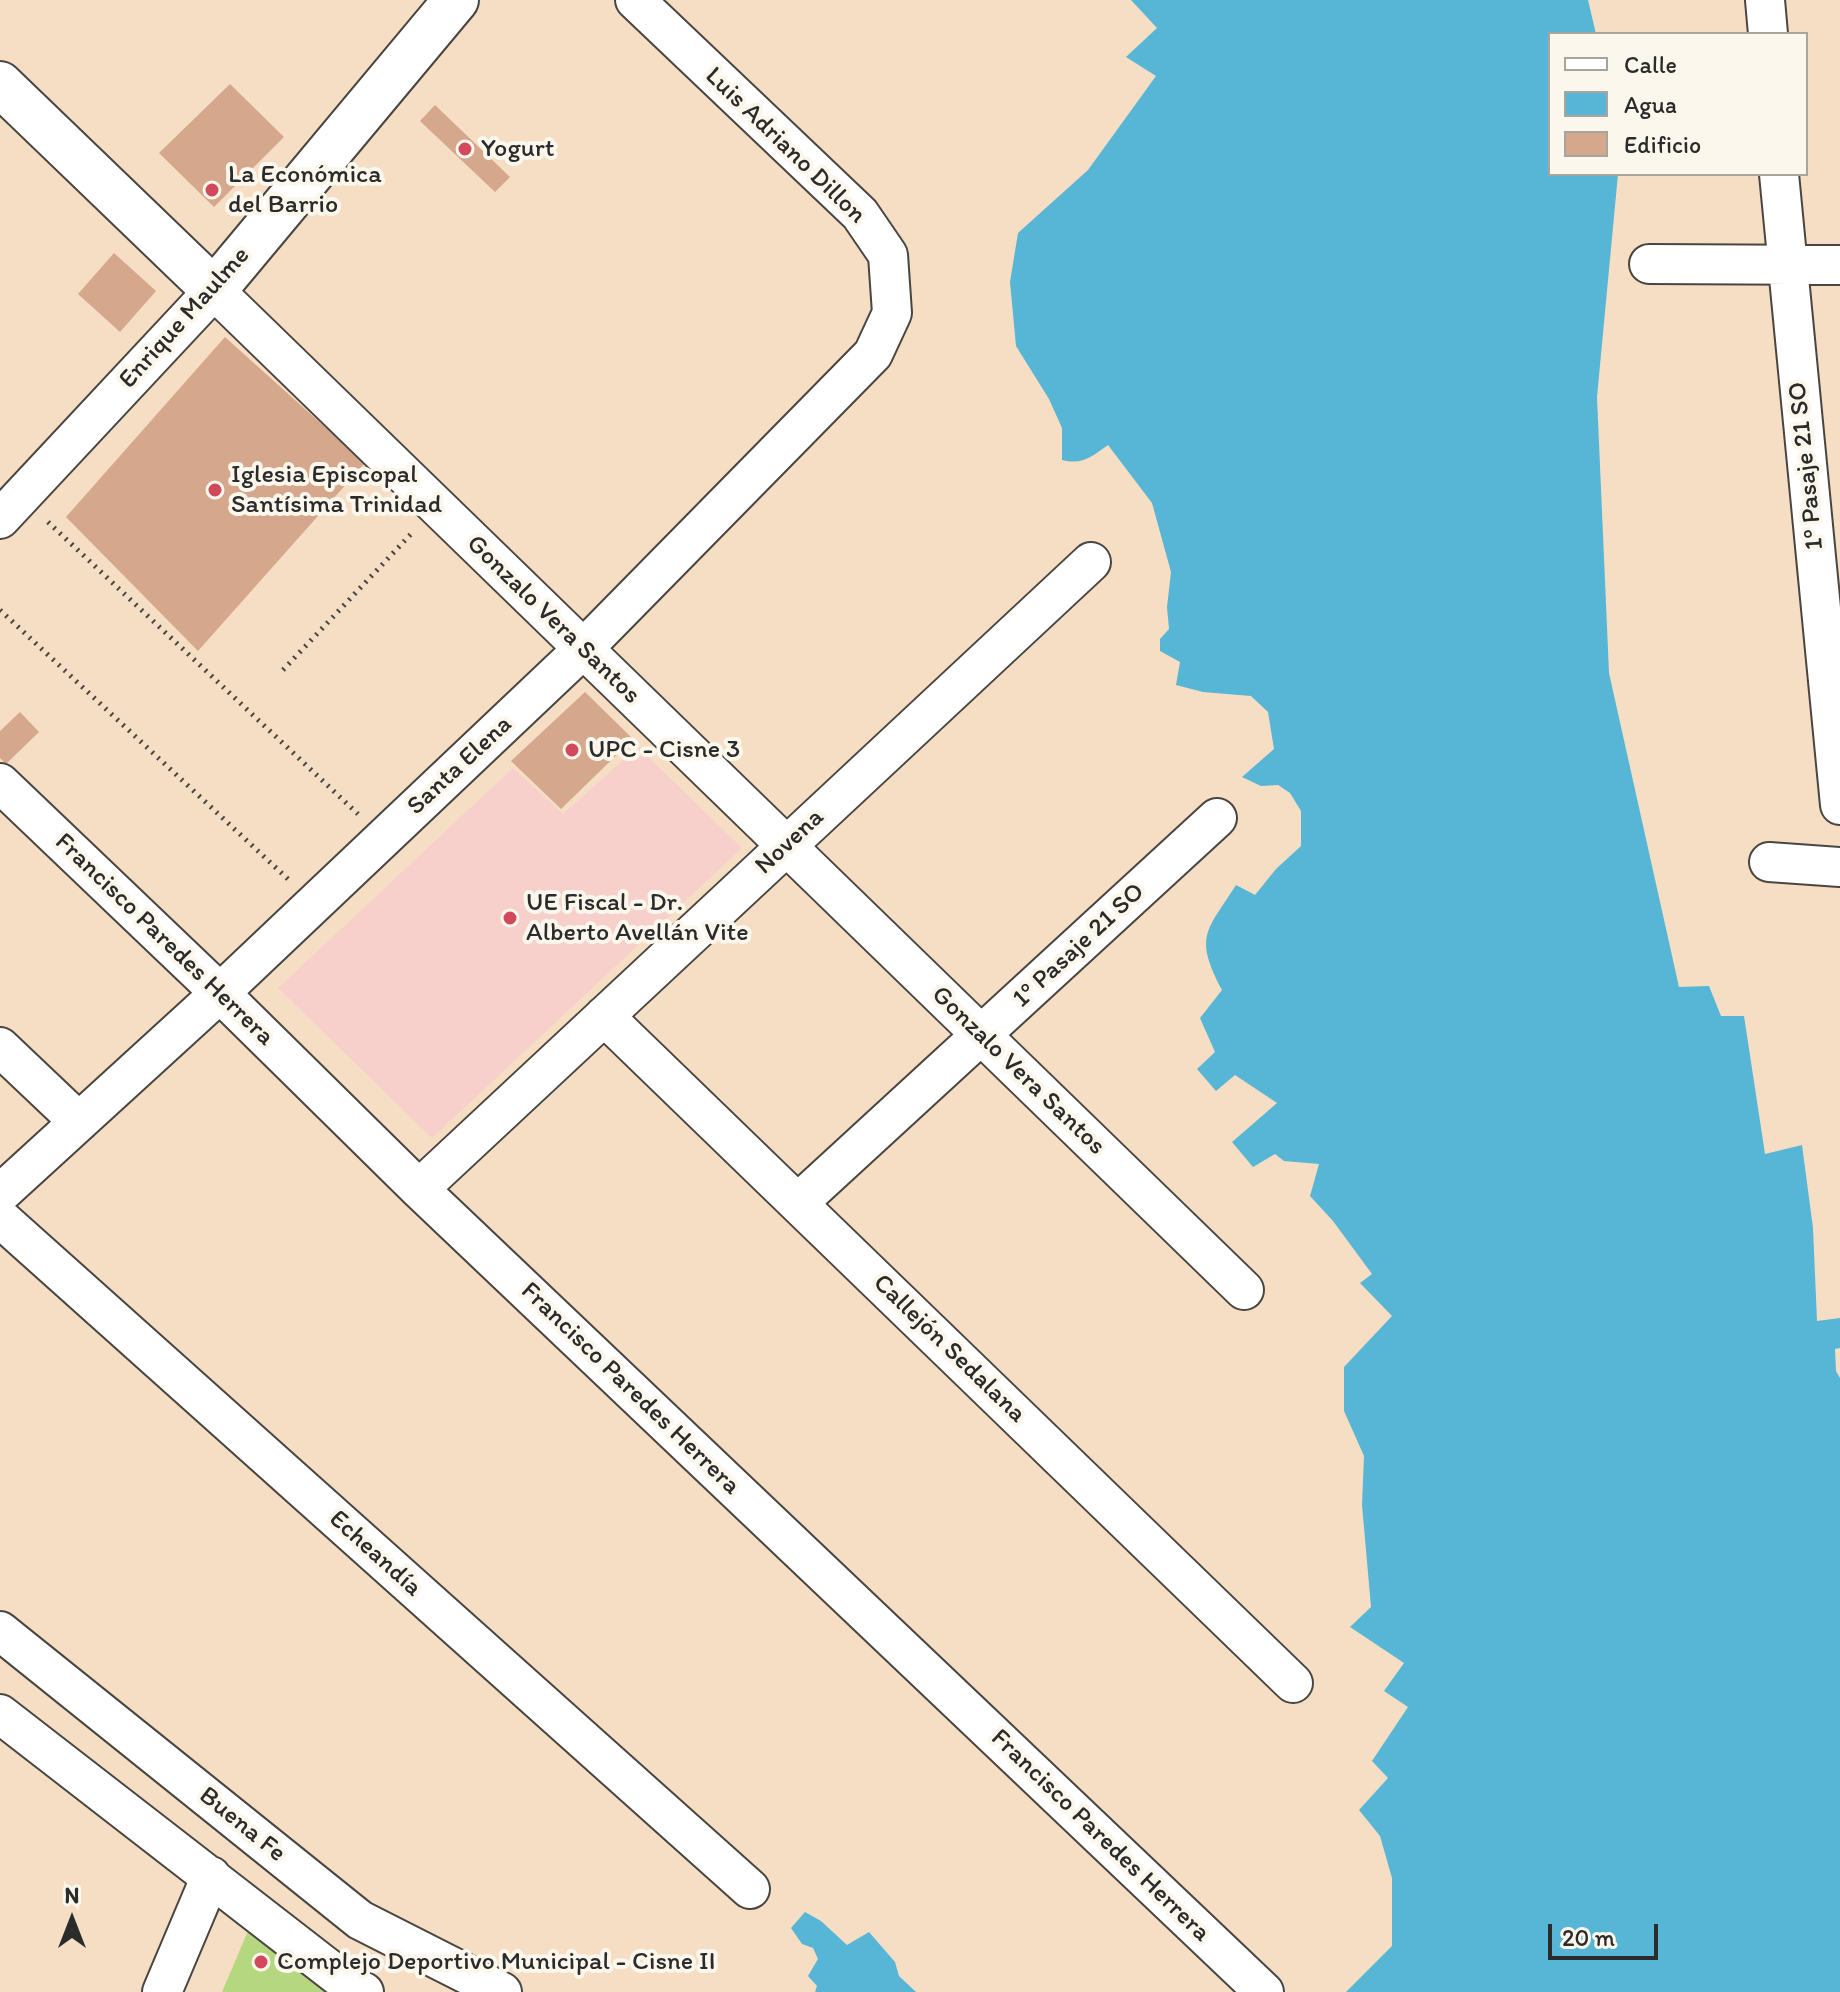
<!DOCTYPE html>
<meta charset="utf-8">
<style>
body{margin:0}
#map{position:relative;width:1840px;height:1992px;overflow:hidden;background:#f5dec3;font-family:Itim,sans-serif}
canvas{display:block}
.legend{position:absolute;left:1548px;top:32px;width:260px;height:144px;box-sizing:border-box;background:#fbf7ec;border:2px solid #a8a59f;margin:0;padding:10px 14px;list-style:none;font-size:24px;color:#2b2b2b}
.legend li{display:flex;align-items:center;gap:16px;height:40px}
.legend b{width:40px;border:2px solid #a8a59f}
.north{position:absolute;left:32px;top:1880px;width:80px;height:80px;-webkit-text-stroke:6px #fbf7ec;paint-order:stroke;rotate:0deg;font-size:22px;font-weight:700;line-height:32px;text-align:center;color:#2b2b2b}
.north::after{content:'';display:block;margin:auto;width:28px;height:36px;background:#2b2b2b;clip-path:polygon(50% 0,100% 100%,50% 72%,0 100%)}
.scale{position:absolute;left:1548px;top:1924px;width:110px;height:36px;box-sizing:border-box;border:4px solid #2b2b2b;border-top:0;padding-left:10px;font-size:24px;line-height:28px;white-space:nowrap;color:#2b2b2b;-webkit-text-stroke:6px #fbf7ec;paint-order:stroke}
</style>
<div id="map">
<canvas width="1840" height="1992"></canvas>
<ul class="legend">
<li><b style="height:10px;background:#fff"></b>Calle</li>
<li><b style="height:22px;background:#57b6d5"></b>Agua</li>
<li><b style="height:22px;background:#d5a78c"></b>Edificio</li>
</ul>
<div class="north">N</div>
<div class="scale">20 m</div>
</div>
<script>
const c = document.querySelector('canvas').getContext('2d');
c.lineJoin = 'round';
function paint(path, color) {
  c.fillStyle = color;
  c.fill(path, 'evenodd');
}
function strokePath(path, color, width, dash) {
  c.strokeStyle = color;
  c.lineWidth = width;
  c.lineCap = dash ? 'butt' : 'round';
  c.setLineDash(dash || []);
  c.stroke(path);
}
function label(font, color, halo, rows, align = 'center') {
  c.font = font + ' Itim,sans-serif';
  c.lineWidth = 8;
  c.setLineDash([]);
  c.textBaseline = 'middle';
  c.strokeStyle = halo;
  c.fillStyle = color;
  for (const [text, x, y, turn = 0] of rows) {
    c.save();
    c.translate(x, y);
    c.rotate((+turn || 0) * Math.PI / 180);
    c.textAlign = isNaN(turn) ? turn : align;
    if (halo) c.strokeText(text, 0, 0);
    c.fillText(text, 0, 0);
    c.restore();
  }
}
const built = new Path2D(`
 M 638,747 L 742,848 L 432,1138 L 278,988 L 513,768 L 563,814 Z`);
const green = new Path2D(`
 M 248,1931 L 327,1992 L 222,1992 Z`);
const water = new Path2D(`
 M 1131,0 L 1588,0 L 1596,34 L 1550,34 L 1550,174 L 1618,174 L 1597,397 L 1609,673 L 1679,987 L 1709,986 L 1721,1016 L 1744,1016 L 1765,1154 L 1802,1145 L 1813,1228 L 1817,1321 L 1840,1318 L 1840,1348 L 1835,1349 L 1836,1371 L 1840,1378 L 1840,1992 L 1346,1992 L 1392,1946 L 1392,1878 L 1380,1836 L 1359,1810 L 1388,1778 L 1372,1761 L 1408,1707 L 1384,1691 L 1404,1663 L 1350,1627 L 1371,1607 L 1362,1505 L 1364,1456 L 1344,1411 L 1344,1367 L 1392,1316 L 1360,1283 L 1372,1274 L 1333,1221 L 1310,1196 L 1319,1164 L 1284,1161 L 1275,1154 L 1253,1167 L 1232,1142 L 1277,1103 L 1235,1075 L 1216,1091 L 1197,1069 L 1215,1052 L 1200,1018 L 1222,990 C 1194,936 1206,932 1236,885 L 1255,895 L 1276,869 L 1301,846 L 1301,811 L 1290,793 L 1278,785 L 1261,786 L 1242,777 L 1274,749 L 1268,712 L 1251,696 L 1203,692 L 1176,685 L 1180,662 L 1160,651 L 1160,639 L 1169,629 L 1167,607 L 1171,572 L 1152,503 L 1108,445 C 1091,457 1083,465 1062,460 L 1062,428 L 1049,399 L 1016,346 L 1010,282 L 1018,233 L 1088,170 L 1156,76 L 1126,57 L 1157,28 Z
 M 805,1912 L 821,1921 L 847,1945 L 869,1932 L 895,1962 L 899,1976 L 916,1992 L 815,1992 L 817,1986 L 808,1976 L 818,1959 L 813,1948 L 802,1944 L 791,1928 Z`);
const building = new Path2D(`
 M 230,84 L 284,137 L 214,207 L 159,153 Z
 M 435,105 L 510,177 L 495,192 L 420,121 Z
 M 114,253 L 156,291 L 120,332 L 78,294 Z
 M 225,337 L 365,463 L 198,651 L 66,517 Z
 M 585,692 L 633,739 L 561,809 L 511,761 Z
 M 20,712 L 39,732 L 6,764 L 0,758 L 0,731 Z`);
const path = new Path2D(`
 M 48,522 L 358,814
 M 0,610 L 289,880
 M 283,670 L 411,534`);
const minor = new Path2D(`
 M 1765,0 L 1768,34
 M 1779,174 L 1840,805
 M 1649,264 L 1840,265
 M 0,519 L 214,290 L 1244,1290
 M 0,783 L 220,993 L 419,1189 L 1264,1992
 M 1769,862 L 1840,867
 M 604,1016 L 1293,1683
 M 0,1047 L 79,1122
 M 419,1189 L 1091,562
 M 0,1194 L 220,993 L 583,649 L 873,354 L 892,313 L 888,255 L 860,214 L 635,0
 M 798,1203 L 1217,818
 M 0,1218 L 750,1889
 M 0,1631 L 360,1920 L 502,1992
 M 0,1714 L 347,1983 L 364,1992
 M 162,1992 L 211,1876`);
const tertiary = new Path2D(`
 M 0,84 L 214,290 L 456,0`);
const markers = [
 [465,149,8,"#d1495b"],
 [212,190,8,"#d1495b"],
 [215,490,8,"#d1495b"],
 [572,750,8,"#d1495b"],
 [510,918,8,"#d1495b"],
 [261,1962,8,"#d1495b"]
];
const streetNames = [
 ["Luis Adriano Dillon",785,146,44],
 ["Enrique Maulme",185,318,-48],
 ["1º Pasaje 21 SO",1807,466,-96],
 ["Gonzalo Vera Santos",553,620,44],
 ["Santa Elena",460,766,-43],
 ["Novena",790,842,-43],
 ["Francisco Paredes Herrera",164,940,44],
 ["1º Pasaje 21 SO",1079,946,-43],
 ["Gonzalo Vera Santos",1018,1071,44],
 ["Callejón Sedalana",949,1349,44],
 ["Francisco Paredes Herrera",630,1389,44],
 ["Echeandía",375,1554,42],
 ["Buena Fe",242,1825,39],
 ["Francisco Paredes Herrera",1100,1836,44]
];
const poiNames = [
 ["Yogurt",481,149],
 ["La Económica",228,175],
 ["del Barrio",228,205],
 ["Iglesia Episcopal",231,475],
 ["Santísima Trinidad",231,505],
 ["UPC - Cisne 3",588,750],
 ["UE Fiscal - Dr.",526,903],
 ["Alberto Avellán Vite",526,933],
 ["Complejo Deportivo Municipal - Cisne II",277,1962]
];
paint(built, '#f7d0cc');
paint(green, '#b5d77f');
paint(water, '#57b6d5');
paint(building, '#d5a78c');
strokePath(minor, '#494642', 42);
strokePath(tertiary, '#494642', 48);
strokePath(path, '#494642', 5, [2, 6]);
strokePath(minor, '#fff', 38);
strokePath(tertiary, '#fff', 44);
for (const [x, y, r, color] of markers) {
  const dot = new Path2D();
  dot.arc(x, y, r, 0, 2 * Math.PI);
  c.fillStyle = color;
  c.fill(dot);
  strokePath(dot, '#fbf7ec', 3);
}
label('26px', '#2b2b2b', '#fbf7ec', streetNames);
label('26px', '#2b2b2b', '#fbf7ec', poiNames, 'left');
</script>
